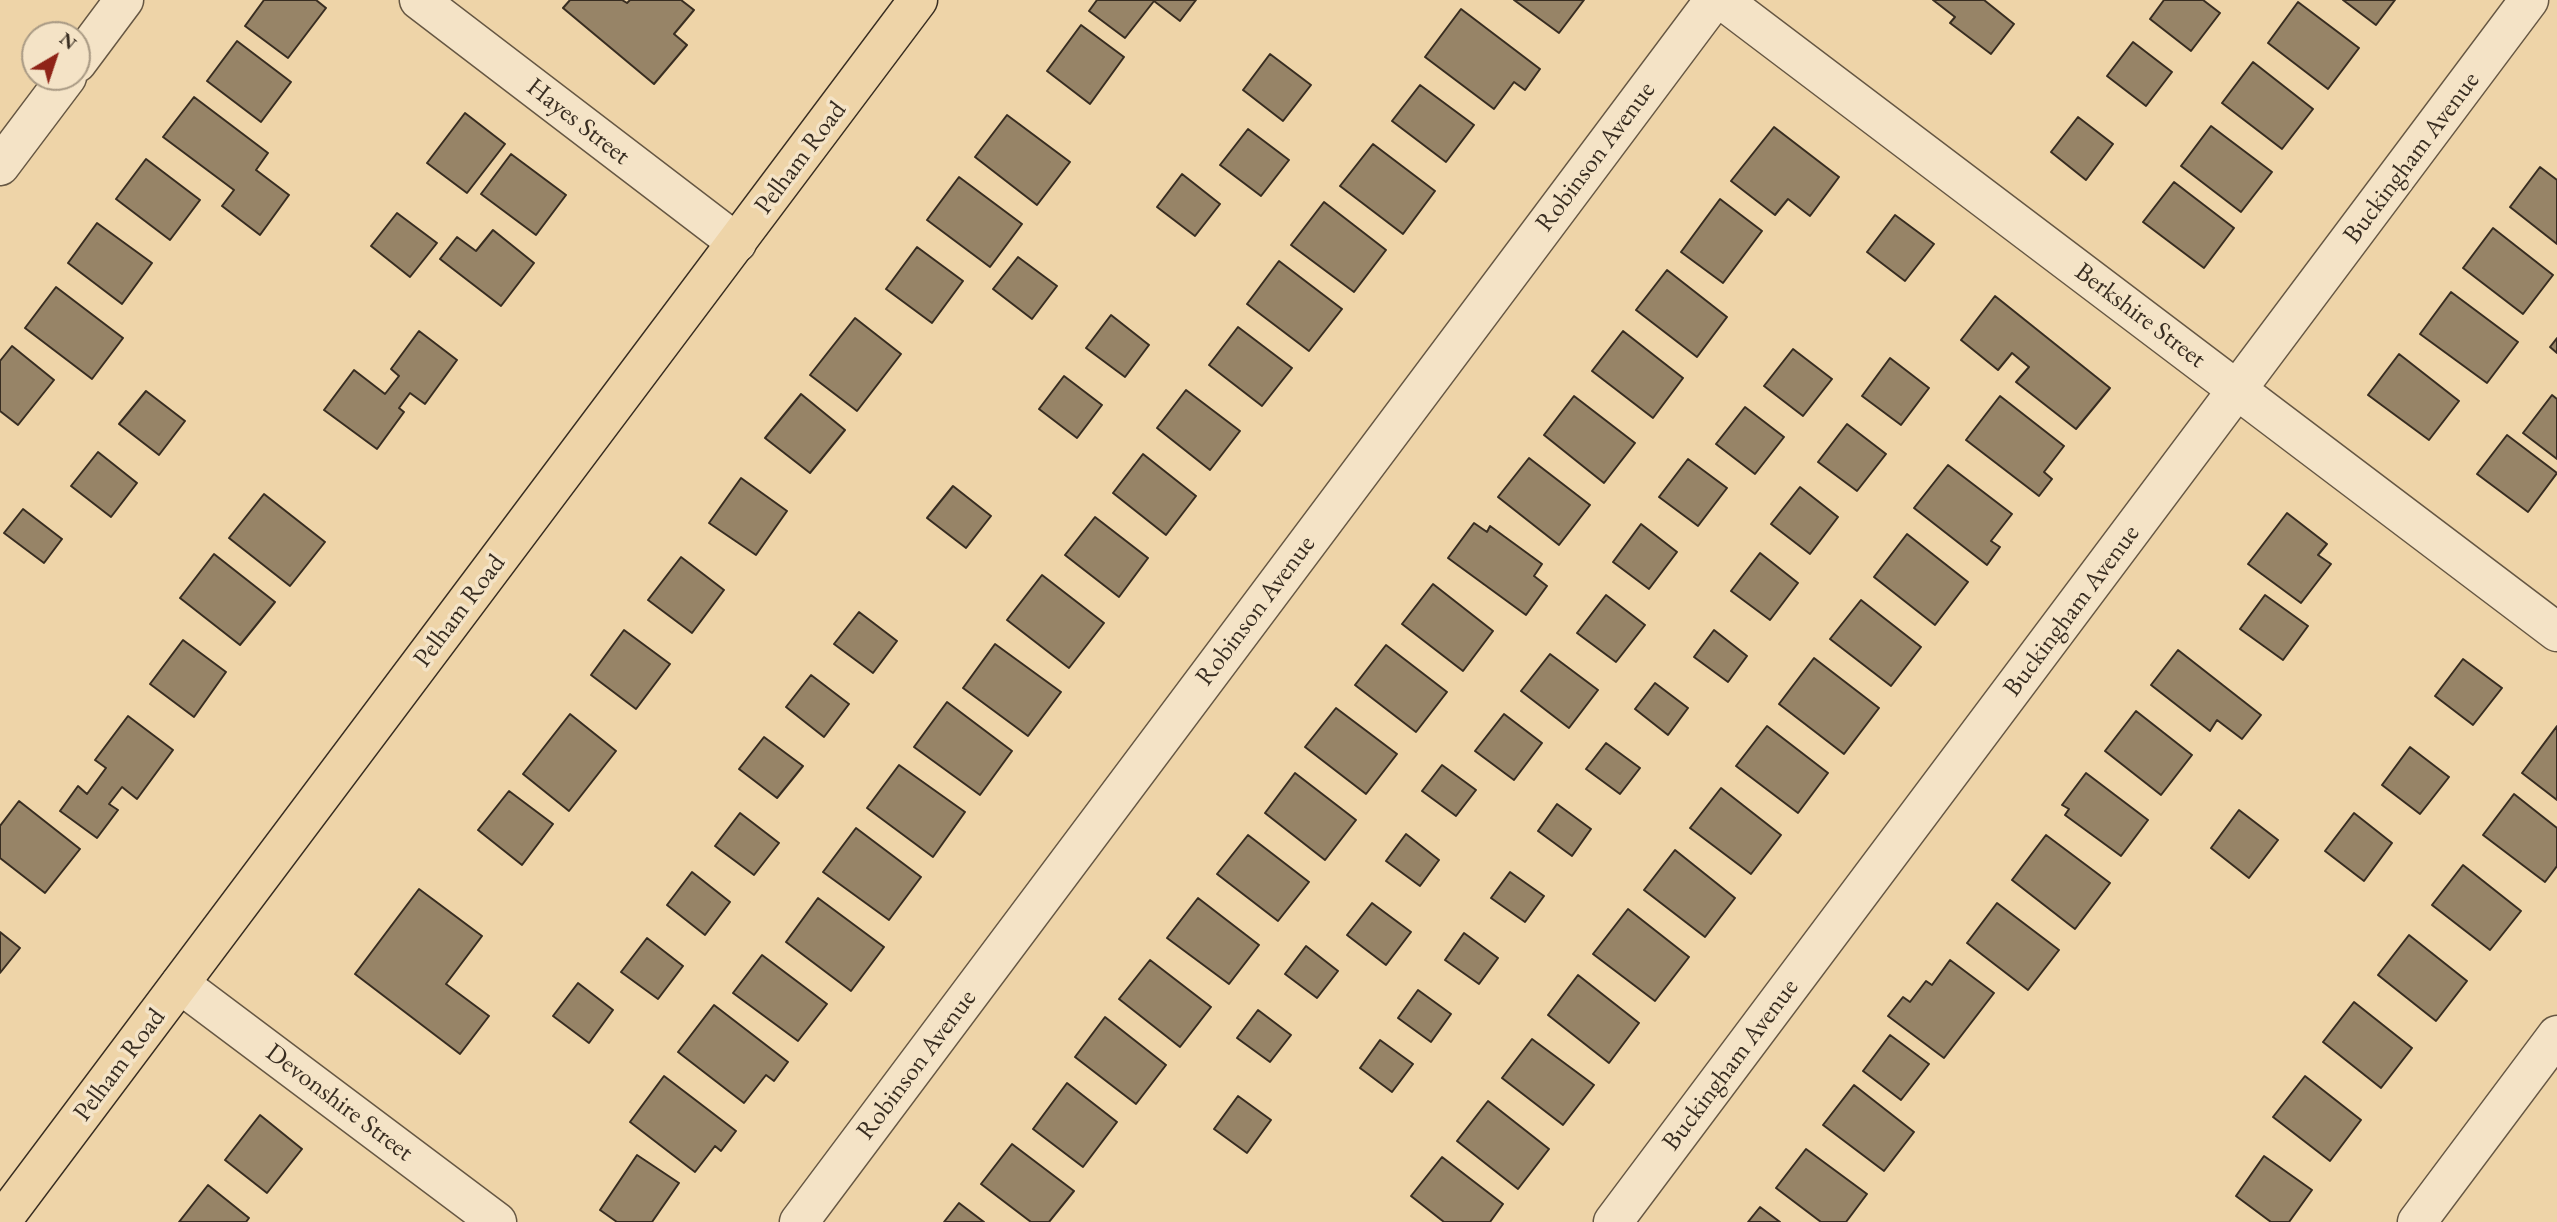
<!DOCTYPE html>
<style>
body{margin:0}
#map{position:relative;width:2557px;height:1222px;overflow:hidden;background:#eed4a8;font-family:"EB Garamond",serif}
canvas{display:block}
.north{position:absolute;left:21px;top:21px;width:70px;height:70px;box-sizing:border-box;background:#f4e3c6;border:2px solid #a99a84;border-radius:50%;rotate:39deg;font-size:19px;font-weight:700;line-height:28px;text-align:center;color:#382d21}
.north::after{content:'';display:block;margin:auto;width:24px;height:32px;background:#8f2418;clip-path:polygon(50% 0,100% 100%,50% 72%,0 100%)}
</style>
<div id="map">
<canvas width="2557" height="1222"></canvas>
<div class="north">N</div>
</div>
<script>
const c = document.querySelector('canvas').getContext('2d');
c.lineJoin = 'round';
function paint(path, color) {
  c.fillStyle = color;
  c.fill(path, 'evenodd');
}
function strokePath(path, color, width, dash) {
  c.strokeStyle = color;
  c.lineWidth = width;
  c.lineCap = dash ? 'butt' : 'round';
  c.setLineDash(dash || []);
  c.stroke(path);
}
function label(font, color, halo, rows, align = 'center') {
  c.font = font + ' "EB Garamond",serif';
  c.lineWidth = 7;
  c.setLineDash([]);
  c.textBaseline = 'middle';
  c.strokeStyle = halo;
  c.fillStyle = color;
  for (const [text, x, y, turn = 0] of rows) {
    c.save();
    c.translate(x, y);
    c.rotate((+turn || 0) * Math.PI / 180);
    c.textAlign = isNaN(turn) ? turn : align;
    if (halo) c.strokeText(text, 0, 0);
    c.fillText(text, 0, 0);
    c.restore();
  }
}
const building = new Path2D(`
 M 264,0 L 316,0 L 326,8 L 288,58 L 245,26 Z
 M 570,0 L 622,0 L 627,3 L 630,0 L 681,0 L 694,10 L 674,34 L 687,45 L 654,84 L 563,8 Z
 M 1097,0 L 1196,0 L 1180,21 L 1154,1 L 1125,38 L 1089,11 Z
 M 1514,0 L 1584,0 L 1559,33 Z
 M 1933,0 L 1984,0 L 2014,24 L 1991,54 L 1950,23 L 1955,17 Z
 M 2164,0 L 2203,0 L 2220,13 L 2191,51 L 2150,19 Z
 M 2343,0 L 2395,0 L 2376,25 Z
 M 2298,2 L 2359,48 L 2328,89 L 2268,43 Z
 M 1461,9 L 1540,69 L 1525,90 L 1514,82 L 1494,109 L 1425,57 Z
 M 1081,25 L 1124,57 L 1090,104 L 1047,71 Z
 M 237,41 L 291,82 L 261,122 L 207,81 Z
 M 2133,42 L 2172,72 L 2146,106 L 2107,76 Z
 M 1270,54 L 1311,85 L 1283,121 L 1243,90 Z
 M 2253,62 L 2313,109 L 2282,149 L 2222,103 Z
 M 1420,85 L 1474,125 L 1446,162 L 1392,121 Z
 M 194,97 L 268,153 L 256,170 L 289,195 L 260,235 L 222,206 L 234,190 L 163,137 Z
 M 465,113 L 505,144 L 467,193 L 427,163 Z
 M 1007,115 L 1070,162 L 1037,205 L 975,157 Z
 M 2078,117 L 2113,144 L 2086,180 L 2051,152 Z
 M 2211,126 L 2272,172 L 2241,212 L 2181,166 Z
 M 1774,127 L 1839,177 L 1810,216 L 1788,199 L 1775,215 L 1731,181 Z
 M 1248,129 L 1289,160 L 1261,196 L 1220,165 Z
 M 1373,144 L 1435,191 L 1403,234 L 1340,186 Z
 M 511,154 L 566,195 L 536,235 L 481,194 Z
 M 146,159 L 200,200 L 170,240 L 116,199 Z
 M 2540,167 L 2557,180 L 2557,244 L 2510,207 Z
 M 1182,174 L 1220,204 L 1195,236 L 1157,207 Z
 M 959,177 L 1022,224 L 990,267 L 927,220 Z
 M 2174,182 L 2234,228 L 2204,268 L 2143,222 Z
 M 1720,199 L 1762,231 L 1723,283 L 1681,252 Z
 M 1324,202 L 1386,250 L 1354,292 L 1291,245 Z
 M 397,213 L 437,243 L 410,277 L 371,246 Z
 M 1895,215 L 1934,244 L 1905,281 L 1867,252 Z
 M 97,223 L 152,263 L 122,304 L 68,263 Z
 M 2493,228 L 2553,275 L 2523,314 L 2463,268 Z
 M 493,230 L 534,263 L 501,306 L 440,259 L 457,237 L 476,251 Z
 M 917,247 L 963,281 L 932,323 L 886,289 Z
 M 1018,257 L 1057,286 L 1032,319 L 993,289 Z
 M 1279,261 L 1342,309 L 1309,351 L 1247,304 Z
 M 1667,270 L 1727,317 L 1697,357 L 1636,310 Z
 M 56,287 L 123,338 L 92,379 L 25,328 Z
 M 2451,292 L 2518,342 L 2487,383 L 2420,334 Z
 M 1995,296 L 2110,388 L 2076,429 L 2016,382 L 2029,367 L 2012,353 L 1998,370 L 1961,340 Z
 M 1111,315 L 1149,345 L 1125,377 L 1086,348 Z
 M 855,318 L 901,354 L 857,411 L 810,375 Z
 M 1238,327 L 1292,368 L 1262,406 L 1209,365 Z
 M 419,331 L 457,360 L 425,404 L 410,393 L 399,408 L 404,412 L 377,449 L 324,410 L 354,370 L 385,394 L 399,376 L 391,369 Z
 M 1623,331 L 1683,378 L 1653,418 L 1592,371 Z
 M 2557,338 L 2557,353 L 2550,347 Z
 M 12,346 L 54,380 L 18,425 L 0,411 L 0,361 Z
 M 1793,349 L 1832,379 L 1803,416 L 1764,386 Z
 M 2399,354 L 2459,401 L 2429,440 L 2368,395 Z
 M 1890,358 L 1929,388 L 1901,425 L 1862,396 Z
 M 1064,376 L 1102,405 L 1077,438 L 1039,409 Z
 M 1186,390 L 1240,431 L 1210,470 L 1157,428 Z
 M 146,391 L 185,421 L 159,455 L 119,424 Z
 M 801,394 L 845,430 L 810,473 L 765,438 Z
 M 2552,395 L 2557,399 L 2557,459 L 2523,433 Z
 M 1574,396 L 1635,443 L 1604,483 L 1544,435 Z
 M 2000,396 L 2064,446 L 2044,472 L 2052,479 L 2039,496 L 1966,440 Z
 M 1745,407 L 1784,437 L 1755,474 L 1716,444 Z
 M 1847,424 L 1886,454 L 1857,491 L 1818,462 Z
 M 2507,435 L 2557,473 L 2528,512 L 2477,474 Z
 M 98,452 L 137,483 L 111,517 L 71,486 Z
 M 1143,454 L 1196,496 L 1166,535 L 1113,493 Z
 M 1529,458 L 1590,505 L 1559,545 L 1498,497 Z
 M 1688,459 L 1727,488 L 1698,526 L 1659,497 Z
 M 1948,465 L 2012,514 L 1991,541 L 2000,547 L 1987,565 L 1914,508 Z
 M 741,478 L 787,511 L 756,555 L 709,523 Z
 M 953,486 L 991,516 L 966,548 L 927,518 Z
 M 1800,487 L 1838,517 L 1810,554 L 1771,524 Z
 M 264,494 L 325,542 L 290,586 L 229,538 Z
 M 23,509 L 62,539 L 44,563 L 4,533 Z
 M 2287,513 L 2327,544 L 2318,555 L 2331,564 L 2301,603 L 2248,564 Z
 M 1095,517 L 1148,558 L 1119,597 L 1065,555 Z
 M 1474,523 L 1487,532 L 1490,526 L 1542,564 L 1534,576 L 1547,586 L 1526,615 L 1448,558 Z
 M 1641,524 L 1677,552 L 1649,589 L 1613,562 Z
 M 1907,534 L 1968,582 L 1935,625 L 1874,577 Z
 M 1760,553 L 1798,583 L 1770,620 L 1731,591 Z
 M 214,554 L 275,602 L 240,645 L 180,598 Z
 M 681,557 L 724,590 L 692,633 L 648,600 Z
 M 1042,575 L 1104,623 L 1069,668 L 1007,620 Z
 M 1433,584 L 1493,631 L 1463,671 L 1402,624 Z
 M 1606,595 L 1645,625 L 1616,662 L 1577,633 Z
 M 2265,595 L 2308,626 L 2283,660 L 2240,629 Z
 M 1861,600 L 1921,647 L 1891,686 L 1830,639 Z
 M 859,612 L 897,641 L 873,673 L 834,644 Z
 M 624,630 L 670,664 L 636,709 L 591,675 Z
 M 1714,630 L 1747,656 L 1728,682 L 1694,657 Z
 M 183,640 L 226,672 L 194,717 L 150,684 Z
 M 995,644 L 1061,692 L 1028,736 L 963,688 Z
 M 1386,645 L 1447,692 L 1416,732 L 1355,685 Z
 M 2178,650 L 2261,715 L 2242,739 L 2217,720 L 2210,731 L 2151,685 Z
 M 1550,654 L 1598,690 L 1569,728 L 1521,691 Z
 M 1814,658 L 1879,708 L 1844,754 L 1779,704 Z
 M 2463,659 L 2502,688 L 2473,725 L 2435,696 Z
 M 811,675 L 849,704 L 824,737 L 786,707 Z
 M 1655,683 L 1688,708 L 1668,735 L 1635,709 Z
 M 947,702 L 1012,751 L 980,795 L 914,747 Z
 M 1336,708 L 1397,754 L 1366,794 L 1305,747 Z
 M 2136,711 L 2192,755 L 2161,795 L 2105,751 Z
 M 570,714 L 616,751 L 569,811 L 523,774 Z
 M 1504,714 L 1542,743 L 1514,780 L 1475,751 Z
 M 128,716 L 173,750 L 137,799 L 122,787 L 109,804 L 118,810 L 97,838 L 60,811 L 78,786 L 87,794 L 106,768 L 95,760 Z
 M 1767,726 L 1828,773 L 1798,813 L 1736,766 Z
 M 2557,726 L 2557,800 L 2522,773 Z
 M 764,737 L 803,766 L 777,798 L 739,769 Z
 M 1606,743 L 1640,768 L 1620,794 L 1586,769 Z
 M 2410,747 L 2449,777 L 2420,814 L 2382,785 Z
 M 899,765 L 965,812 L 933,857 L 867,808 Z
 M 1442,765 L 1476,790 L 1456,816 L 1422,791 Z
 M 1295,773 L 1356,820 L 1325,860 L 1265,813 Z
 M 2086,773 L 2148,820 L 2121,856 L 2065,815 L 2069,809 L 2062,805 Z
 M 1721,788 L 1781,835 L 1751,874 L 1690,828 Z
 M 509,791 L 553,824 L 522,865 L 478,830 Z
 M 2514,794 L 2557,828 L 2557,866 L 2545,882 L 2483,835 Z
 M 19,801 L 80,849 L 45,893 L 0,858 L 0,826 Z
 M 1557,804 L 1591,829 L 1572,856 L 1538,831 Z
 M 2239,810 L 2278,840 L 2249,878 L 2211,848 Z
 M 740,813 L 779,843 L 754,875 L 715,846 Z
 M 2354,813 L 2392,843 L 2364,881 L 2325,851 Z
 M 856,828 L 921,877 L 889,920 L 823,872 Z
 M 1406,834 L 1439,860 L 1420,886 L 1386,861 Z
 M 1248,835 L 1309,882 L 1278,921 L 1217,874 Z
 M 2046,835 L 2110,883 L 2075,929 L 2012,880 Z
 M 1675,850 L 1735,898 L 1705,937 L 1644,890 Z
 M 2463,865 L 2521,911 L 2490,950 L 2432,905 Z
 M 692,872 L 730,902 L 705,935 L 667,905 Z
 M 1510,872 L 1544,896 L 1525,922 L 1491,898 Z
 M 419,889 L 482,936 L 446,984 L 489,1016 L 460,1054 L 355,974 Z
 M 818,898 L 884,947 L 851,991 L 786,942 Z
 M 1198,898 L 1259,945 L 1229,984 L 1167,938 Z
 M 1372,903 L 1411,932 L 1386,965 L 1347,935 Z
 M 1997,903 L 2059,950 L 2028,990 L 1967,943 Z
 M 1628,909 L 1689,957 L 1655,1001 L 1593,954 Z
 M 0,932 L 20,948 L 0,973 Z
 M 1464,933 L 1498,958 L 1479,984 L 1445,960 Z
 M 2409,935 L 2467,981 L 2436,1021 L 2378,975 Z
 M 647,938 L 683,966 L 658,999 L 621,972 Z
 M 1306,946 L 1338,971 L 1317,998 L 1285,974 Z
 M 762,955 L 827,1004 L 798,1041 L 733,993 Z
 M 1150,960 L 1211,1007 L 1180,1047 L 1119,999 Z
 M 1950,960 L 1994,993 L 1944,1058 L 1888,1016 L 1903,997 L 1910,1002 L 1926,981 L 1932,985 Z
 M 1578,975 L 1639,1023 L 1609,1063 L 1548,1015 Z
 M 578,983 L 613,1010 L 589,1043 L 553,1016 Z
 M 1418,990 L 1451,1014 L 1431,1042 L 1398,1018 Z
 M 2354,1002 L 2412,1048 L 2381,1088 L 2323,1042 Z
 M 714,1005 L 788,1062 L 774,1081 L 766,1075 L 744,1103 L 678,1052 Z
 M 1258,1010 L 1291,1035 L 1270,1062 L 1237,1038 Z
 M 1105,1017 L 1166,1065 L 1136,1104 L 1075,1057 Z
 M 1890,1035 L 1929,1064 L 1901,1100 L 1863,1071 Z
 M 1532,1039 L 1594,1085 L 1563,1125 L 1502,1078 Z
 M 1380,1040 L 1413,1064 L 1392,1092 L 1360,1068 Z
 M 664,1076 L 736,1131 L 721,1151 L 715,1146 L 695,1172 L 630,1122 Z
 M 2305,1076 L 2361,1120 L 2330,1161 L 2273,1117 Z
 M 1067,1083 L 1117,1122 L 1083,1167 L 1033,1129 Z
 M 1854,1085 L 1914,1132 L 1884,1171 L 1823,1125 Z
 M 1238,1096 L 1271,1120 L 1247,1153 L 1214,1129 Z
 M 1488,1101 L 1549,1149 L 1518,1189 L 1457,1141 Z
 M 260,1115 L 302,1149 L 267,1193 L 225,1160 Z
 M 1012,1144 L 1074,1191 L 1049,1222 L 1031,1222 L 981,1184 Z
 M 1806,1149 L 1867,1194 L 1846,1222 L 1821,1222 L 1776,1188 Z
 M 637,1155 L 679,1183 L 652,1222 L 617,1222 L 600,1210 Z
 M 2264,1156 L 2312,1190 L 2289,1222 L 2271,1222 L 2236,1196 Z
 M 1442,1157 L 1503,1204 L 1490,1222 L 1444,1222 L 1411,1196 Z
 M 208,1185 L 249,1218 L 246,1222 L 179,1222 Z
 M 959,1203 L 984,1222 L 944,1222 Z
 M 1760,1207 L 1780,1222 L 1748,1222 Z`);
const minor = new Path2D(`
 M 419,0 L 737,243
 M 1722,0 L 2557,632
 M 77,63 L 124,0
 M 0,166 L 67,77
 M 180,984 L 497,1222
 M 799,1222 L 1714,0
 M 1613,1222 L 2529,0
 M 2417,1222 L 2557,1035`);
const major = new Path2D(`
 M 1,1222 L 918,0`);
const streetNames = [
 ["Hayes Street",578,122,38],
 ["Robinson Avenue",1596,157,-53],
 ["Pelham Road",801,158,-53],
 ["Buckingham Avenue",2412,158,-53],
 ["Berkshire Street",2140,316,37],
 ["Pelham Road",460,611,-53],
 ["Robinson Avenue",1256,611,-53],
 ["Buckingham Avenue",2072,611,-53],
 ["Pelham Road",120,1065,-53],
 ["Robinson Avenue",917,1065,-53],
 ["Buckingham Avenue",1731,1065,-53],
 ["Devonshire Street",339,1103,37]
];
paint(building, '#978467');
strokePath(building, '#382d21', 2);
strokePath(minor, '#665743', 41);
strokePath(major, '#382d21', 41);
strokePath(minor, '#f4e3c6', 38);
strokePath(major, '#eed4a8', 38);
label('26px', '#382d21', '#f4e3c6', streetNames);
</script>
